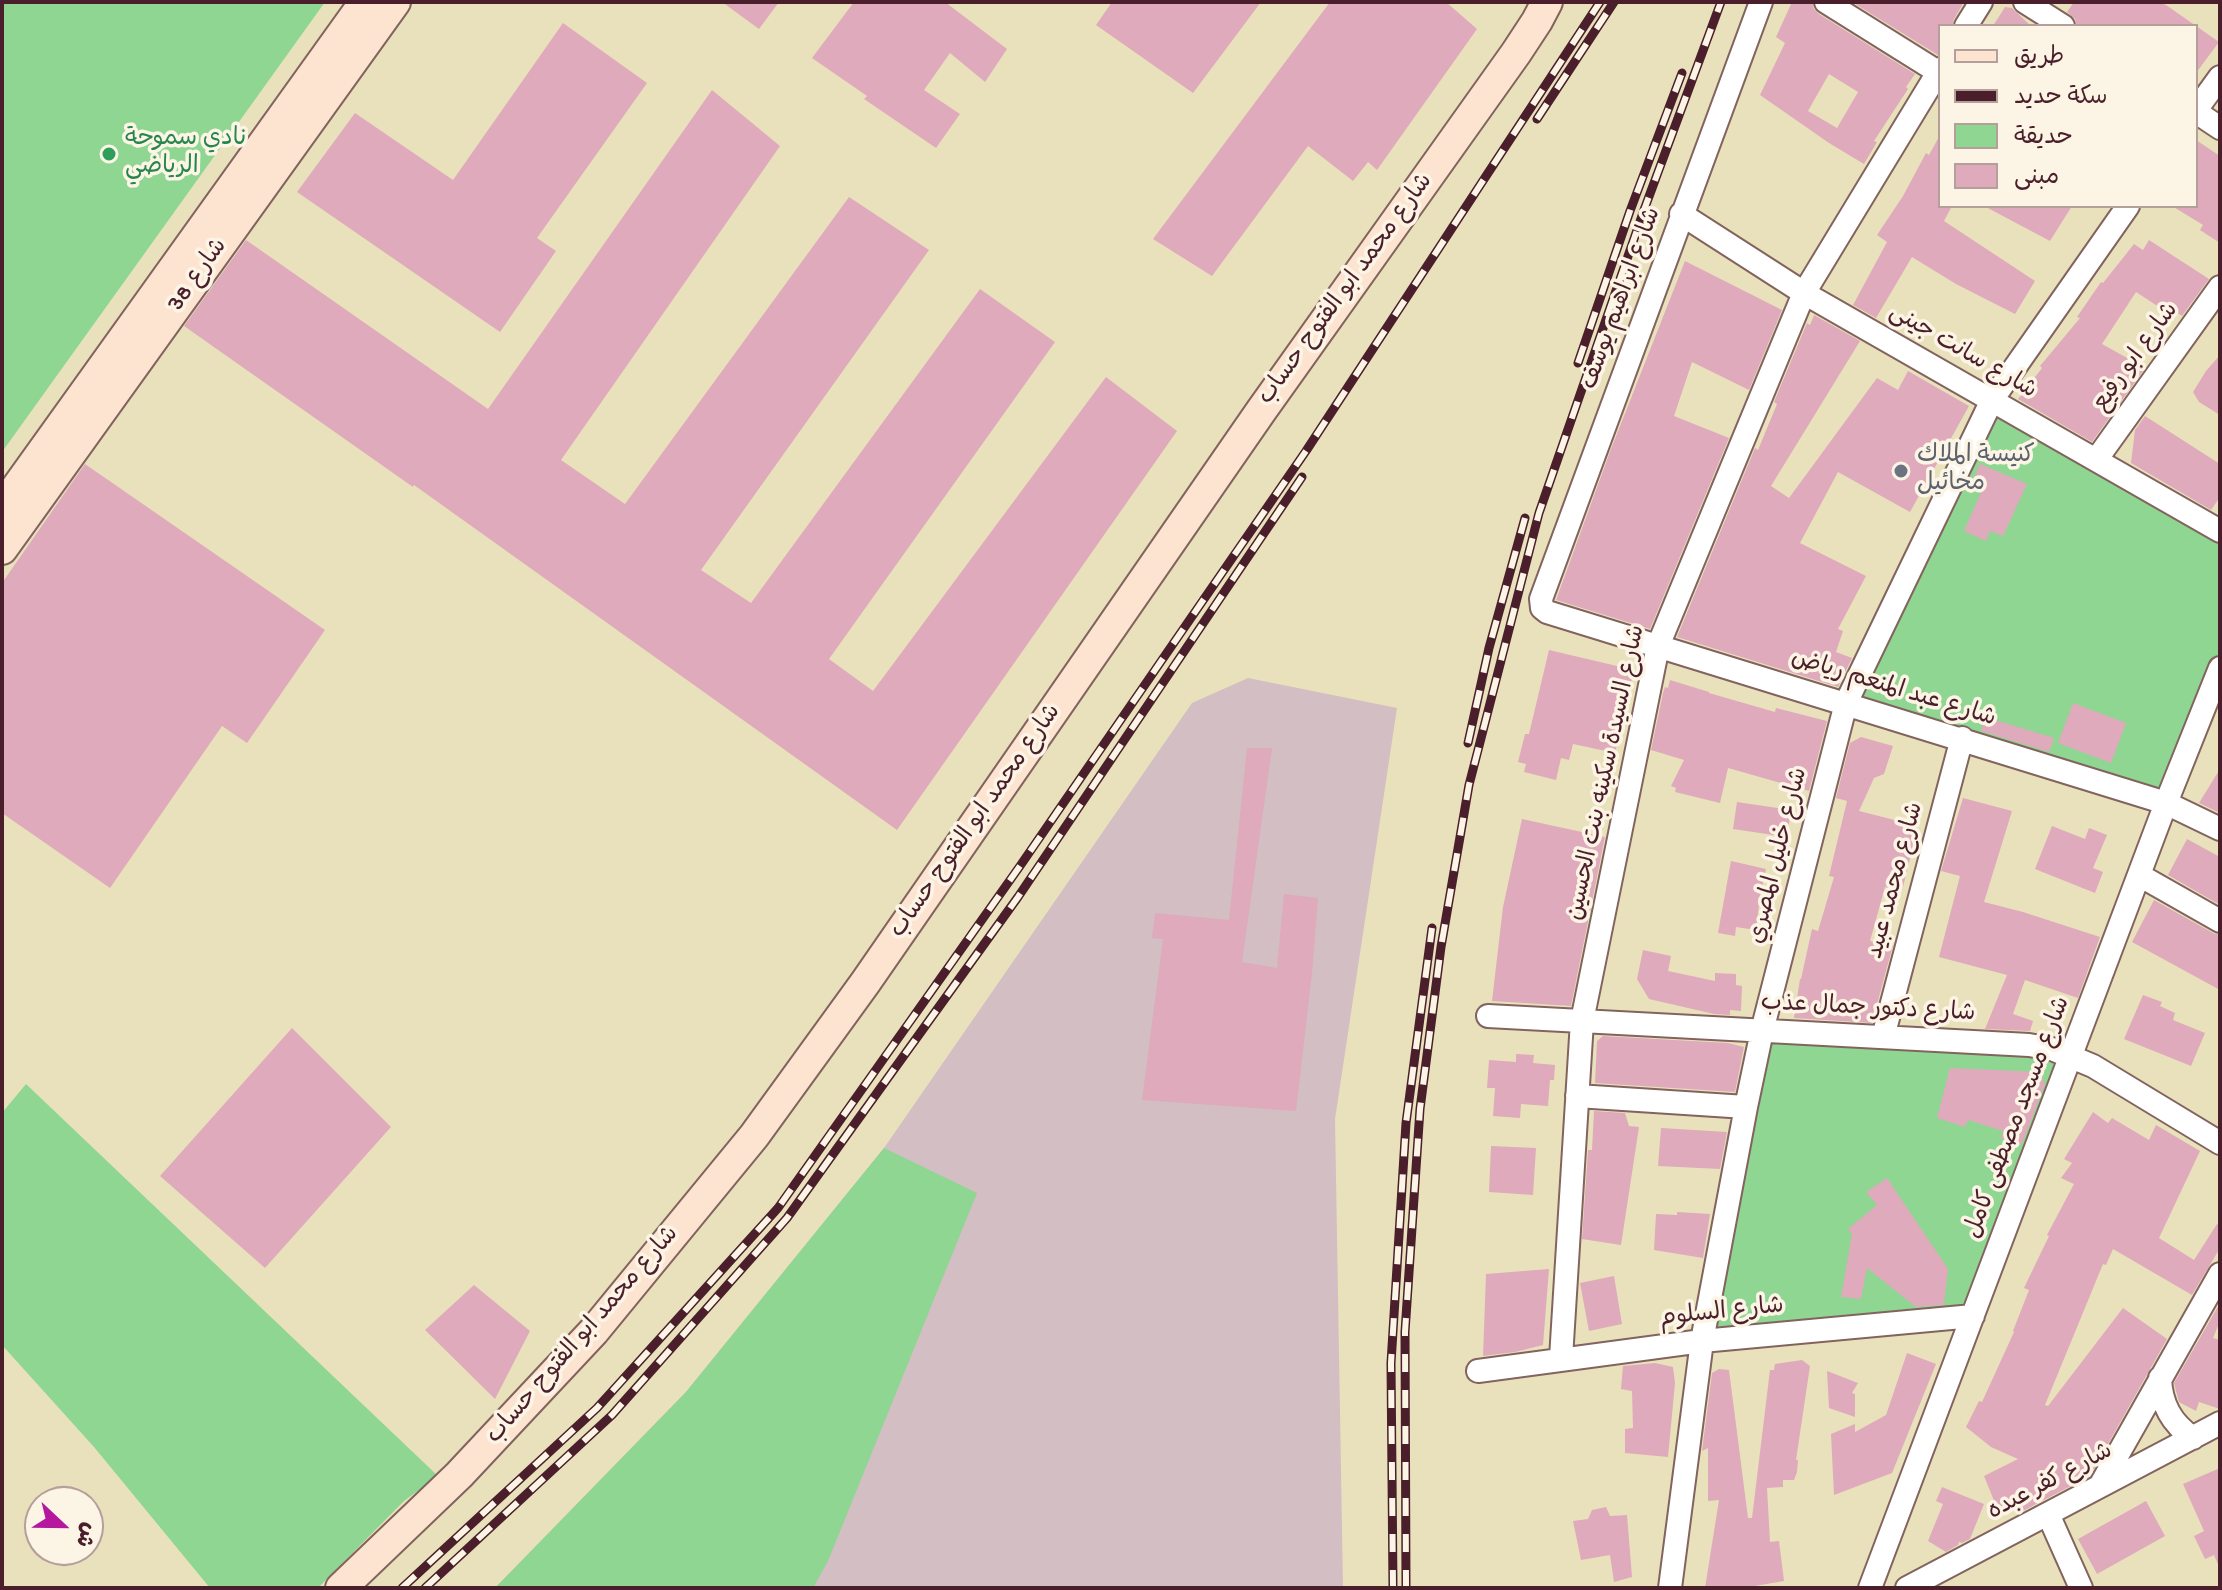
<!DOCTYPE html>
<meta charset="utf-8">
<style>
body{margin:0}
#map{position:relative;width:2222px;height:1590px;overflow:hidden;background:#e9e1bc;font-family:"Gochi Hand","Playpen Sans Arabic",sans-serif}
canvas{display:block}
.frame{position:absolute;inset:0;border:4px solid #4a1f2b;pointer-events:none}
.legend{position:absolute;left:1938px;top:24px;width:260px;height:184px;box-sizing:border-box;background:#fcf5e5;border:2px solid #b59f9b;margin:0;padding:10px 14px;list-style:none;font-size:24px;color:#4a1f2b}
.legend li{display:flex;align-items:center;gap:16px;height:40px}
.legend b{width:40px;border:2px solid #b59f9b}
.north{position:absolute;left:24px;top:1486px;width:80px;height:80px;box-sizing:border-box;background:#fcf5e5;border:2px solid #b59f9b;border-radius:50%;rotate:112deg;font-size:22px;font-weight:700;line-height:32px;text-align:center;color:#4a1f2b}
.north::after{content:'';display:block;margin:auto;width:28px;height:36px;background:#b5179e;clip-path:polygon(50% 0,100% 100%,50% 72%,0 100%)}
</style>
<div id="map">
<canvas width="2222" height="1590"></canvas>
<div class="frame"></div>
<ul class="legend">
<li><b style="height:10px;background:#fde4d1"></b>طريق</li>
<li><b style="height:10px;background:#4a1f2b"></b>سكة حديد</li>
<li><b style="height:22px;background:#8ed691"></b>حديقة</li>
<li><b style="height:22px;background:#dfaabb"></b>مبنى</li>
</ul>
<div class="north">ش</div>
</div>
<script>
const c = document.querySelector('canvas').getContext('2d');
c.lineJoin = 'round';
function paint(path, color) {
  c.fillStyle = color;
  c.fill(path, 'evenodd');
}
function strokePath(path, color, width, dash) {
  c.strokeStyle = color;
  c.lineWidth = width;
  c.lineCap = dash ? 'butt' : 'round';
  c.setLineDash(dash || []);
  c.stroke(path);
}
function label(font, color, halo, rows, align = 'center') {
  c.font = font + ' "Gochi Hand","Playpen Sans Arabic",sans-serif';
  c.lineWidth = 7;
  c.setLineDash([]);
  c.textBaseline = 'middle';
  c.strokeStyle = halo;
  c.fillStyle = color;
  for (const [text, x, y, turn = 0] of rows) {
    c.save();
    c.translate(x, y);
    c.rotate((+turn || 0) * Math.PI / 180);
    c.textAlign = isNaN(turn) ? turn : align;
    if (halo) c.strokeText(text, 0, 0);
    c.fillText(text, 0, 0);
    c.restore();
  }
}
const industrial = new Path2D(`
 M 1248,678 L 1397,708 L 1335,1119 L 1343,1588 L 495,1588 L 686,1392 L 884,1148 L 1192,703 Z`);
const green = new Path2D(`
 M 2,2 L 325,2 L 2,452 Z
 M 1992,400 L 2220,535 L 2220,694 L 2169,806 L 1851,704 Z
 M 1761,1037 L 2072,1059 L 1972,1325 L 1710,1347 Z
 M 26,1084 L 438,1476 L 404,1501 L 318,1588 L 210,1588 L 94,1447 L 2,1345 L 2,1113 Z
 M 884,1148 L 977,1193 L 828,1561 L 813,1588 L 495,1588 L 686,1392 Z`);
const building = new Path2D(`
 M 722,2 L 779,2 L 759,29 Z
 M 854,2 L 945,2 L 1007,49 L 985,82 L 950,53 L 924,90 L 960,114 L 936,148 L 864,99 L 867,96 L 812,58 Z
 M 1112,2 L 1261,2 L 1193,93 L 1096,25 Z
 M 1330,2 L 1446,2 L 1477,29 L 1377,170 L 1368,162 L 1353,181 L 1308,146 L 1212,276 L 1153,239 Z
 M 1792,2 L 1812,2 L 1814,9 L 1819,14 L 1915,74 L 1906,87 L 1908,89 L 1874,141 L 1877,142 L 1864,164 L 1829,143 L 1760,95 L 1785,43 L 1776,37 ZM 1829,74 L 1858,92 L 1837,128 L 1808,111 Z
 M 1852,2 L 1964,2 L 1954,19 L 1952,26 L 1940,26 L 1940,55 L 1938,55 Z
 M 2074,2 L 2158,2 L 2166,5 L 2219,42 L 2196,73 L 2196,26 L 2077,26 L 2075,19 L 2067,12 Z
 M 2005,7 L 2012,8 L 2031,26 L 1993,26 Z
 M 563,23 L 647,83 L 537,238 L 556,251 L 500,332 L 297,192 L 355,113 L 453,180 Z
 M 712,90 L 780,146 L 561,460 L 625,504 L 849,197 L 929,250 L 701,570 L 751,603 L 980,289 L 1055,342 L 829,659 L 873,691 L 1106,377 L 1177,431 L 897,830 L 414,485 L 413,487 L 184,326 L 246,240 L 488,409 Z
 M 1940,135 L 1940,206 L 1952,206 L 1944,221 L 2035,281 L 2015,314 L 1956,284 L 1912,257 L 1876,318 L 1853,305 L 1887,242 L 1877,235 L 1903,196 L 1926,153 L 1929,155 Z
 M 2196,140 L 2220,156 L 2220,243 L 2200,230 L 2203,225 L 2172,206 L 2196,206 Z
 M 1984,206 L 2072,206 L 2050,241 Z
 M 2149,240 L 2209,279 L 2182,316 L 2165,305 L 2162,309 L 2136,292 L 2102,344 L 2145,368 L 2092,442 L 2018,399 L 2042,368 L 2040,366 L 2080,318 L 2077,317 L 2101,282 L 2103,283 L 2134,244 L 2143,250 Z
 M 1685,261 L 1782,310 L 1749,390 L 1692,362 L 1674,416 L 1729,438 L 1650,629 L 1556,600 L 1611,449 Z
 M 1814,315 L 1860,341 L 1771,486 L 1789,498 L 1877,378 L 1898,390 L 1908,371 L 1969,406 L 1910,512 L 1838,472 L 1800,543 L 1866,576 L 1838,629 L 1843,631 L 1836,652 L 1852,658 L 1838,687 L 1677,637 L 1755,448 L 1758,450 L 1777,404 L 1774,402 L 1807,323 L 1810,325 Z
 M 2220,355 L 2220,415 L 2199,402 L 2193,392 L 2206,371 Z
 M 2145,416 L 2220,464 L 2220,497 L 2211,510 L 2131,463 L 2135,430 Z
 M 85,464 L 325,630 L 247,743 L 222,726 L 110,888 L 2,813 L 2,583 Z
 M 1980,464 L 2027,484 L 2003,536 L 1990,531 L 1986,541 L 1964,531 L 1982,490 L 1971,485 Z
 M 1549,650 L 1634,670 L 1615,753 L 1573,744 L 1569,760 L 1561,758 L 1556,780 L 1524,772 L 1526,764 L 1518,762 L 1525,734 L 1529,734 Z
 M 1670,680 L 1709,692 L 1709,693 L 1775,712 L 1776,708 L 1827,721 L 1809,791 L 1728,768 L 1720,803 L 1675,792 L 1676,788 L 1671,786 L 1684,760 L 1651,750 L 1663,693 L 1665,687 L 1668,688 Z
 M 2073,703 L 2126,723 L 2111,763 L 2058,743 Z
 M 1985,717 L 2054,738 L 2049,752 L 1981,731 Z
 M 1861,737 L 1893,746 L 1884,774 L 1874,778 L 1859,811 L 1918,826 L 1902,891 L 1885,887 L 1870,941 L 1893,945 L 1872,1023 L 1794,1018 L 1800,979 L 1801,979 L 1812,929 L 1818,931 L 1834,877 L 1829,876 L 1847,801 L 1836,798 L 1850,743 Z
 M 1247,748 L 1272,748 L 1242,962 L 1277,968 L 1284,894 L 1318,898 L 1312,973 L 1296,1111 L 1142,1100 L 1163,939 L 1152,938 L 1155,913 L 1229,920 Z
 M 2220,769 L 2220,813 L 2199,803 Z
 M 1963,798 L 2012,811 L 1984,902 L 2023,912 L 2100,937 L 2078,998 L 2025,980 L 2013,1014 L 2033,1021 L 2030,1031 L 1985,1029 L 2007,975 L 1939,957 L 1960,876 L 1941,871 Z
 M 1737,802 L 1791,810 L 1787,837 L 1733,829 Z
 M 1522,819 L 1605,837 L 1571,1006 L 1492,1001 L 1503,907 Z
 M 2052,826 L 2085,839 L 2089,828 L 2107,835 L 2093,868 L 2103,872 L 2095,893 L 2035,869 Z
 M 2187,839 L 2220,857 L 2220,905 L 2168,875 Z
 M 1731,861 L 1766,869 L 1758,905 L 1759,905 L 1756,930 L 1736,927 L 1735,936 L 1718,933 Z
 M 2154,900 L 2213,933 L 2220,935 L 2220,990 L 2132,942 Z
 M 1643,950 L 1671,956 L 1668,971 L 1715,981 L 1715,973 L 1736,974 L 1736,985 L 1742,986 L 1741,1011 L 1730,1010 L 1730,1015 L 1714,1014 L 1649,999 L 1637,979 Z
 M 2143,995 L 2162,1002 L 2160,1006 L 2175,1013 L 2173,1020 L 2205,1033 L 2191,1066 L 2124,1039 Z
 M 292,1028 L 391,1127 L 265,1268 L 160,1176 Z
 M 1603,1036 L 1728,1043 L 1744,1047 L 1735,1092 L 1595,1083 L 1597,1041 Z
 M 1516,1054 L 1534,1055 L 1533,1063 L 1555,1065 L 1554,1080 L 1550,1080 L 1548,1106 L 1521,1104 L 1520,1118 L 1493,1116 L 1495,1088 L 1487,1088 L 1489,1060 L 1516,1062 Z
 M 1950,1068 L 2040,1072 L 2045,1084 L 2022,1144 L 2001,1138 L 2003,1131 L 1968,1120 L 1965,1127 L 1937,1118 Z
 M 1594,1111 L 1625,1113 L 1629,1126 L 1639,1127 L 1621,1245 L 1582,1239 L 1588,1150 L 1592,1150 Z
 M 2093,1112 L 2108,1123 L 2112,1118 L 2149,1140 L 2156,1125 L 2200,1151 L 2159,1238 L 2194,1260 L 2217,1224 L 2220,1226 L 2220,1248 L 2192,1295 L 2113,1249 L 2106,1265 L 2103,1264 L 2045,1405 L 2048,1406 L 2123,1308 L 2167,1339 L 2090,1476 L 2021,1512 L 2016,1506 L 1999,1513 L 1984,1476 L 2018,1459 L 1991,1447 L 1966,1427 L 1979,1401 L 1982,1402 L 2014,1332 L 2013,1331 L 2029,1290 L 2024,1288 L 2049,1236 L 2047,1235 L 2074,1184 L 2061,1178 L 2072,1163 L 2064,1159 Z
 M 1661,1128 L 1727,1132 L 1720,1169 L 1658,1166 Z
 M 1491,1146 L 1536,1148 L 1533,1195 L 1489,1192 Z
 M 1887,1178 L 1948,1269 L 1944,1305 L 1916,1307 L 1867,1268 L 1861,1299 L 1841,1297 L 1852,1234 L 1848,1229 L 1877,1205 L 1866,1192 Z
 M 1677,1212 L 1710,1214 L 1703,1258 L 1654,1250 L 1656,1214 L 1677,1215 Z
 M 1549,1269 L 1543,1345 L 1515,1352 L 1483,1356 L 1486,1274 Z
 M 1614,1276 L 1622,1324 L 1589,1331 L 1580,1283 Z
 M 474,1285 L 530,1331 L 495,1399 L 425,1330 Z
 M 2220,1303 L 2220,1321 L 2213,1338 L 2220,1340 L 2220,1409 L 2199,1402 L 2196,1411 L 2179,1402 L 2174,1383 Z
 M 1907,1353 L 1936,1364 L 1892,1473 L 1834,1495 L 1831,1434 L 1855,1424 L 1855,1432 L 1886,1415 Z
 M 1802,1360 L 1810,1366 L 1796,1460 L 1798,1460 L 1797,1472 L 1794,1480 L 1783,1480 L 1783,1487 L 1767,1488 L 1770,1542 L 1779,1541 L 1784,1581 L 1743,1588 L 1705,1588 L 1719,1500 L 1708,1501 L 1708,1448 L 1702,1451 L 1712,1373 L 1719,1369 L 1729,1370 L 1748,1518 L 1752,1518 L 1770,1370 L 1774,1370 L 1775,1364 Z
 M 1655,1363 L 1673,1367 L 1675,1383 L 1668,1457 L 1625,1453 L 1625,1429 L 1633,1428 L 1632,1391 L 1621,1389 L 1623,1366 Z
 M 1827,1371 L 1858,1383 L 1852,1393 L 1855,1394 L 1855,1417 L 1829,1408 Z
 M 2220,1468 L 2220,1569 L 2214,1555 L 2205,1559 L 2194,1536 L 2204,1531 L 2183,1484 Z
 M 1942,1487 L 1984,1504 L 1970,1539 L 1962,1543 L 1959,1542 L 1958,1545 L 1946,1552 L 1928,1541 L 1943,1504 L 1936,1501 Z
 M 2146,1501 L 2165,1536 L 2097,1574 L 2078,1539 Z
 M 1606,1507 L 1610,1516 L 1627,1515 L 1632,1577 L 1614,1582 L 1610,1555 L 1581,1560 L 1573,1521 L 1588,1519 L 1592,1510 Z`);
const street = new Path2D(`
 M 1761,2 L 1541,599 L 1542,608 L 1547,612 L 2166,803 L 2220,829
 M 1826,2 L 1938,72
 M 2025,2 L 2063,26
 M 1966,26 L 1981,2
 M 2196,110 L 2220,77
 M 2196,112 L 2220,128
 M 1681,214 L 1804,293 L 2220,531
 M 2096,460 L 2220,287
 M 2139,875 L 2220,921
 M 1488,1016 L 2029,1045 L 2052,1049 L 2093,1066 L 2220,1143
 M 1883,1037 L 1962,738
 M 1577,1096 L 1746,1107
 M 1561,1358 L 1582,1021 L 1658,646 L 1804,293 L 1940,69
 M 1478,1371 L 1702,1341 L 1973,1316
 M 2160,1378 C 2161,1404 2171,1423 2193,1438
 M 2100,1486 L 2220,1274
 M 2048,1514 L 2081,1588
 M 1670,1588 L 1702,1341 L 1746,1107 L 1762,1031 L 1846,703 L 1992,400 L 2128,206
 M 1870,1588 L 2166,803 L 2220,668
 M 1907,1588 L 2220,1423`);
const secondary = new Path2D(`
 M 2,508 L 365,2
 M 2,549 L 395,2
 M 341,1588 L 459,1475 L 594,1331 L 754,1136 L 865,983 L 1261,411 L 1516,53 L 1537,21 L 1547,2`);
const rail = new Path2D(`
 M 1537,119 L 1614,2
 M 1578,363 L 1630,211 L 1682,73
 M 1468,743 L 1489,648 L 1525,518
 M 402,1588 L 597,1408 L 778,1208 L 1020,866 L 1306,451 L 1600,2
 M 425,1588 L 612,1415 L 787,1218 L 1018,897 L 1302,477
 M 1393,1588 L 1391,1363 L 1406,1123 L 1432,928
 M 1406,1588 L 1405,1332 L 1420,1109 L 1441,947 L 1469,785 L 1539,513 L 1644,210 L 1721,2`);
const markers = [
 [109,154,8,"#2e9e5b"],
 [1901,471,8,"#6b7280"]
];
const leisureNames = [
 ["نادي سموحة",125,140],
 ["الرياضي",125,168]
];
const streetNames = [
 ["شارع 38",199,276,-54],
 ["شارع محمد ابو الفتوح حساب",1347,290,-54],
 ["شارع ابراهيم يوسف",1623,299,-70],
 ["شارع سانت جينى",1962,353,30],
 ["شارع ابو رفيع",2137,358,-54],
 ["شارع عبد المنعم رياض",1893,690,17],
 ["شارع السيدة سكينه بنت الحسين",1608,773,-78],
 ["شارع محمد ابو الفتوح حساب",977,822,-55],
 ["شارع خليل المصري",1780,856,-76],
 ["شارع محمد عبيد",1897,881,-75],
 ["شارع دكتور جمال عذب",1868,1010,3],
 ["شارع مسجد مصطفى كامل",2019,1118,-69],
 ["شارع السلوم",1722,1314,-6],
 ["شارع محمد ابو الفتوح حساب",584,1336,-49],
 ["شارع كفر عبده",2051,1483,-28]
];
const worshipNames = [
 ["كنيسة الملاك",1917,457],
 ["مخائيل",1917,485]
];
paint(industrial, '#d2bec3');
paint(green, '#8ed691');
paint(building, '#dfaabb');
strokePath(street, '#82635e', 26);
strokePath(secondary, '#82635e', 34);
strokePath(street, '#fff', 22);
strokePath(secondary, '#fde4d1', 30);
strokePath(rail, '#4a1f2b', 9);
strokePath(rail, '#fcf5e5', 6, [18]);
for (const [x, y, r, color] of markers) {
  const dot = new Path2D();
  dot.arc(x, y, r, 0, 2 * Math.PI);
  c.fillStyle = color;
  c.fill(dot);
  strokePath(dot, '#fcf5e5', 3);
}
label('24px', '#27864d', '#fcf5e5', leisureNames, 'left');
label('24px', '#4a1f2b', '#fcf5e5', streetNames);
label('24px', '#5b616d', '#fcf5e5', worshipNames, 'left');
</script>
